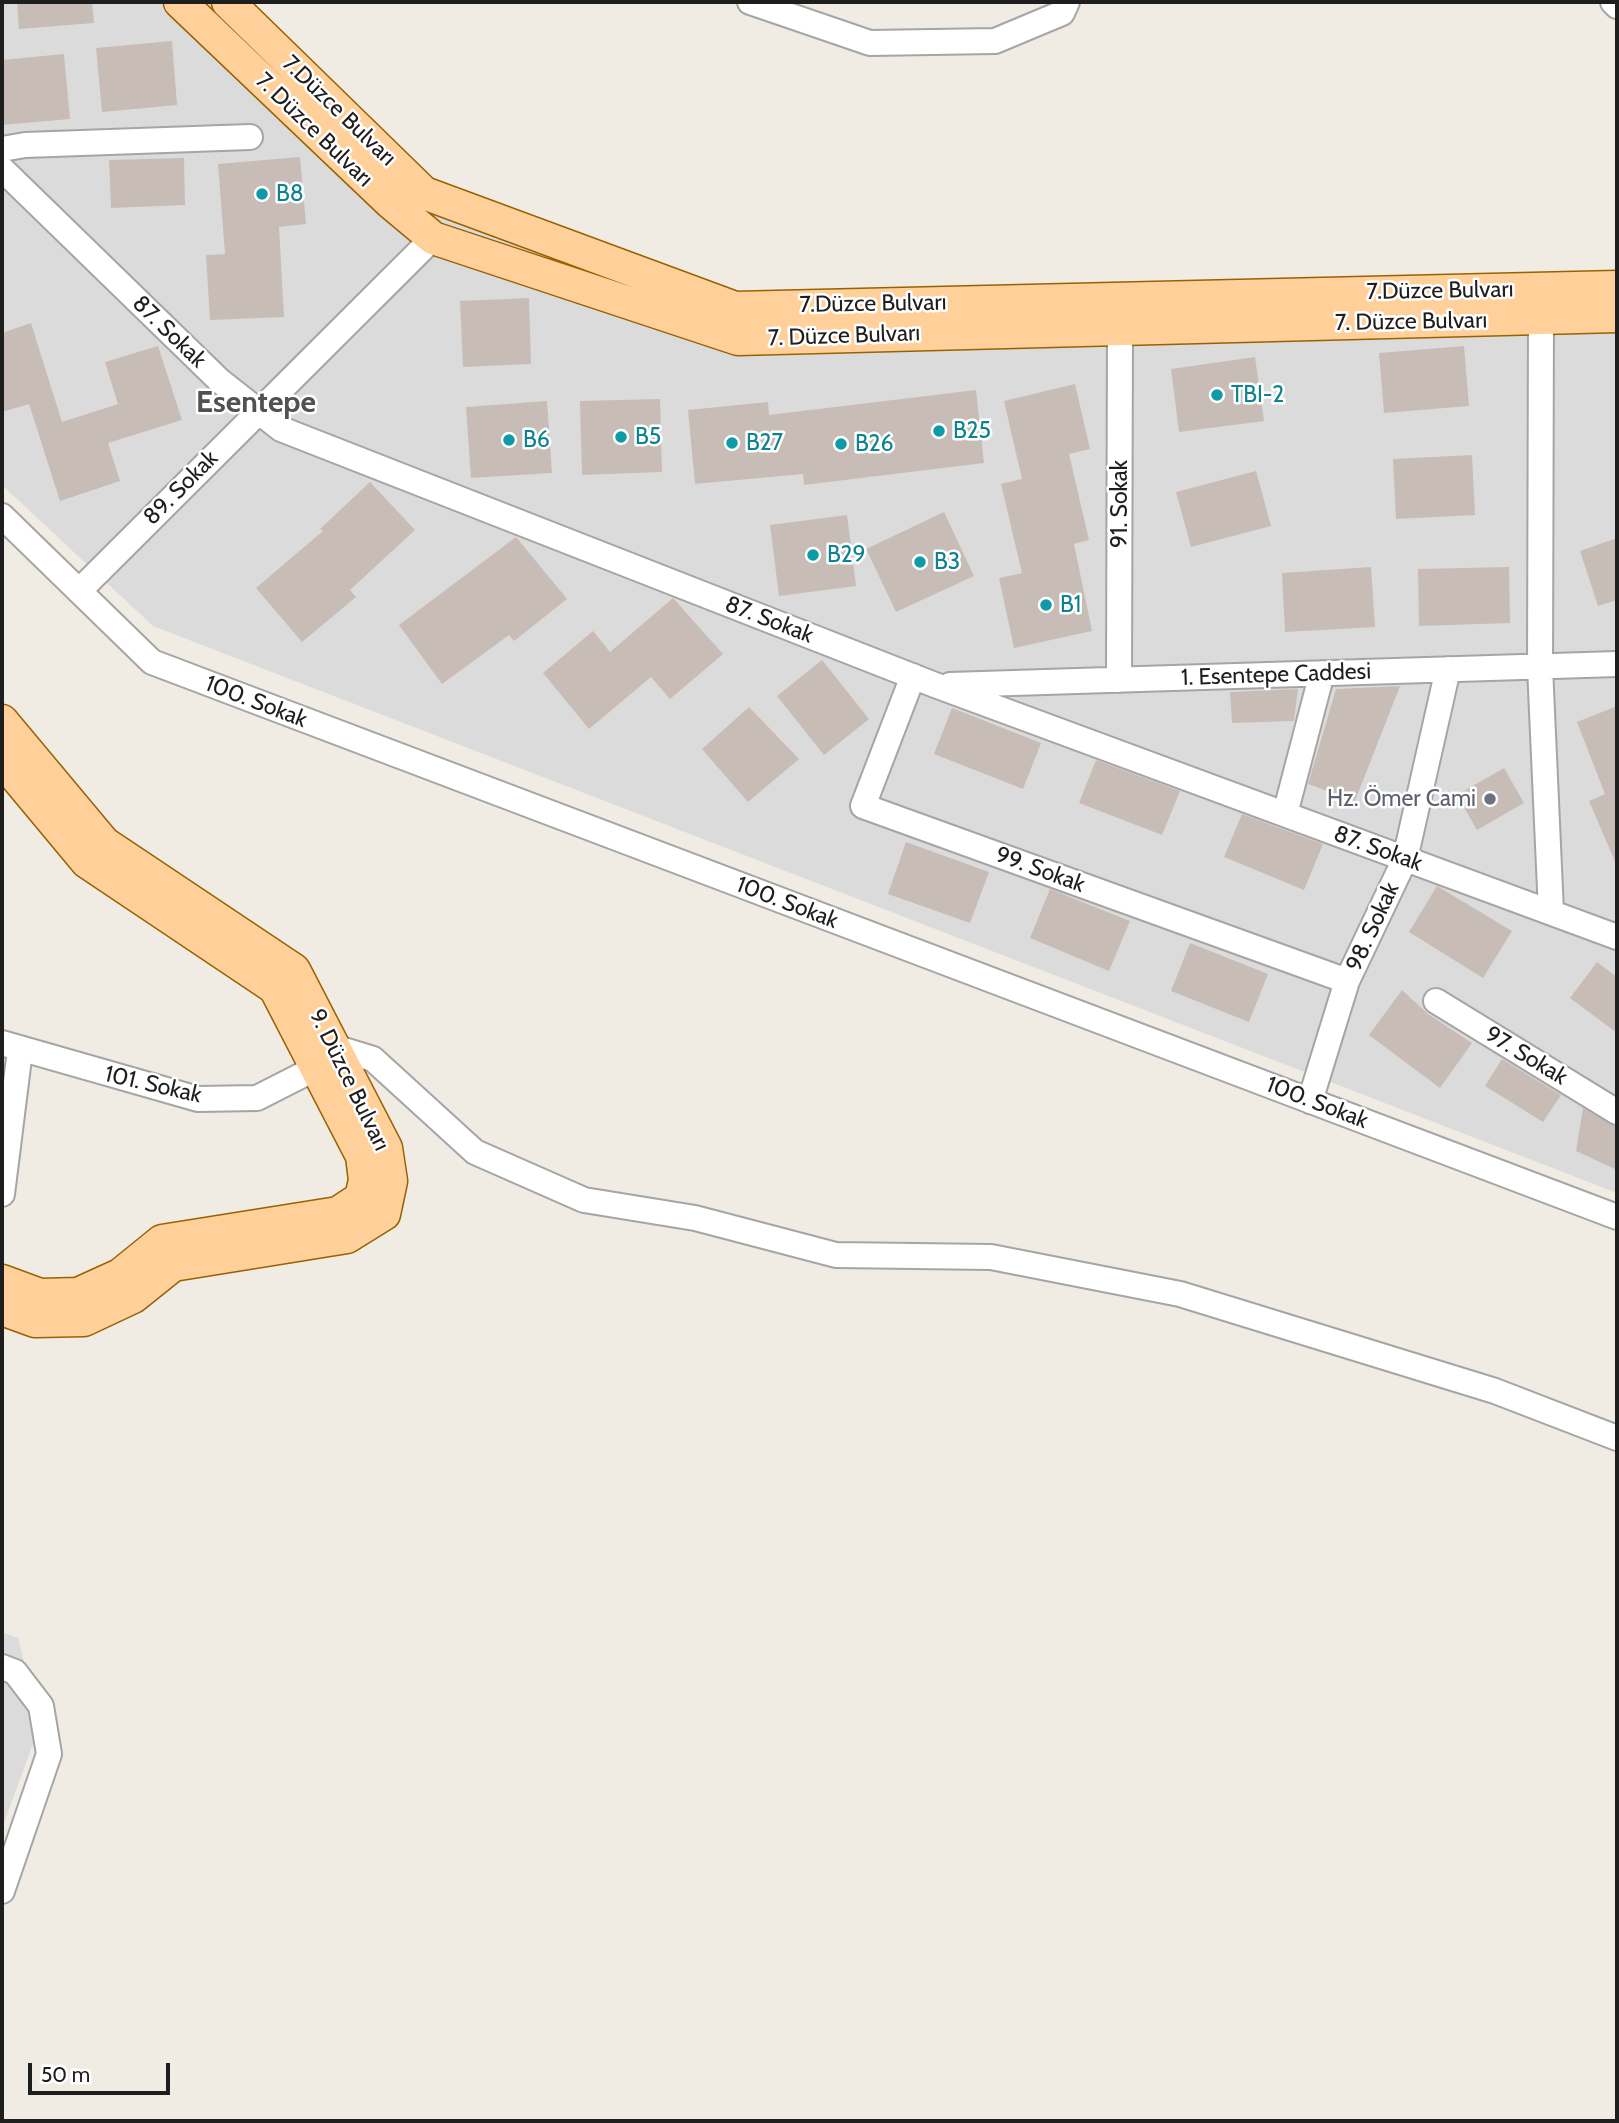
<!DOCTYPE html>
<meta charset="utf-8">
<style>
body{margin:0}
#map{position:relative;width:1619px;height:2123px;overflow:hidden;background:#f0ebe3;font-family:Cabin,sans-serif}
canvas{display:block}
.frame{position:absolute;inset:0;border:4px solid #1e1e1e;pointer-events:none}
.scale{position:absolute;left:28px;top:2063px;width:142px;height:32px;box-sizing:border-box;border:4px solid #1e1e1e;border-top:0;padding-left:9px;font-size:21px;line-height:24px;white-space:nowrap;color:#1e1e1e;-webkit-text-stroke:5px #fff;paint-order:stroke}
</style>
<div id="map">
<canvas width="1619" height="2123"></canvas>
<div class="frame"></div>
<div class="scale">50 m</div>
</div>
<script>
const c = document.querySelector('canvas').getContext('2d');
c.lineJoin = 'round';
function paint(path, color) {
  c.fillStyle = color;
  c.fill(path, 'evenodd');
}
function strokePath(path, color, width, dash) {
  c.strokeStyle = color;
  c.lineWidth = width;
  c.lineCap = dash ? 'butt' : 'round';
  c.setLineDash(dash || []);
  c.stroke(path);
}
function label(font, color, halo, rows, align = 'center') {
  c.font = font + ' Cabin,sans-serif';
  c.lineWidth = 5;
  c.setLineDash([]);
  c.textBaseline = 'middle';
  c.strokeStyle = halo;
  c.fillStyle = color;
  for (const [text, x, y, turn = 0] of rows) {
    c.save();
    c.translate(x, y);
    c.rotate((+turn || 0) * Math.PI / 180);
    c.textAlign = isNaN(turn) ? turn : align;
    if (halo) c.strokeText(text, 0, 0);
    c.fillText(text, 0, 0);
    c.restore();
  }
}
const residential = new Path2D(`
 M 2,2 L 244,2 L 437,183 L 706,321 L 1617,294 L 1617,1193 L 153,626 L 2,485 Z
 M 2,1632 L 18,1638 L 40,1725 L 2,1828 Z`);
const building = new Path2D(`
 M 17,2 L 92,2 L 94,23 L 19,29 Z
 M 172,41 L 177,105 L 102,112 L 96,48 Z
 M 64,54 L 70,119 L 2,125 L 2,60 Z
 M 300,157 L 306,224 L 279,227 L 284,317 L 210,320 L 206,255 L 225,254 L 218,164 Z
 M 184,158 L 185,205 L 111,208 L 109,160 Z
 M 529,298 L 531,364 L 463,367 L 460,301 Z
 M 31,323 L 62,422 L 118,404 L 105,362 L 158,346 L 182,420 L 108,443 L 120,481 L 60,501 L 29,404 L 2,412 L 2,333 Z
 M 1464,346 L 1469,406 L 1384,413 L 1379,353 Z
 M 1255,357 L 1264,421 L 1179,432 L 1171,369 Z
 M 1075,384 L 1090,449 L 1069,454 L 1089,540 L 1074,544 L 1092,631 L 1014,648 L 999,578 L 1022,573 L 1001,484 L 1022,479 L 1004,401 Z
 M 976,390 L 984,463 L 804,485 L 803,474 L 695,484 L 688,410 L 768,402 L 769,415 Z
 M 660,399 L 662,472 L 582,475 L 580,401 Z
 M 547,401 L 552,473 L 471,478 L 466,407 Z
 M 1472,455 L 1475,515 L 1396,519 L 1393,459 Z
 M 1256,471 L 1271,526 L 1191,547 L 1176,492 Z
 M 370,482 L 415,530 L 350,590 L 356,597 L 302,642 L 256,588 L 323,531 L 320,529 Z
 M 944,512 L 974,576 L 896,612 L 866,549 Z
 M 847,515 L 856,586 L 779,596 L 770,525 Z
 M 516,537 L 567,599 L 514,641 L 509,635 L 442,684 L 399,625 Z
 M 1617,538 L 1617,600 L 1598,606 L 1580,551 Z
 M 1371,567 L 1375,627 L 1285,632 L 1282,573 Z
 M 1509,567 L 1510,623 L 1419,626 L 1418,569 Z
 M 673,598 L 723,654 L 670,699 L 651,677 L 589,729 L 543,673 L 593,631 L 610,652 Z
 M 822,660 L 869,719 L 824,755 L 777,696 Z
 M 1400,686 L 1355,801 L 1308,784 L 1336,689 Z
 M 1298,689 L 1294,721 L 1232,723 L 1230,692 Z
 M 1617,706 L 1617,866 L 1589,801 L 1605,794 L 1577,722 Z
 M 749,707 L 799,759 L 748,802 L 702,749 Z
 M 952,708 L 1041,743 L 1023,789 L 934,754 Z
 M 1096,760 L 1180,791 L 1162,835 L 1079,803 Z
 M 1504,768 L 1524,803 L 1477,830 L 1457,795 Z
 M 1242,814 L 1323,844 L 1304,890 L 1224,857 Z
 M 906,842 L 989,872 L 970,923 L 888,894 Z
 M 1437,886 L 1512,931 L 1483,978 L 1409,932 Z
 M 1050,889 L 1130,921 L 1109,971 L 1030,938 Z
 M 1190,943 L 1268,974 L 1249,1022 L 1171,991 Z
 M 1597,962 L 1617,977 L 1617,1033 L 1570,998 Z
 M 1402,990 L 1428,1014 L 1472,1043 L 1440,1088 L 1369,1035 Z
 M 1502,1059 L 1561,1095 L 1543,1122 L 1485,1086 Z
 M 1583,1108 L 1617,1127 L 1617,1170 L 1576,1151 Z`);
const minor = new Path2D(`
 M 750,2 L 870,43 L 995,41 L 1062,13 L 1067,2
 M 1613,2 L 1617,6
 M 2,149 L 25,145 L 250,137
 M 2,169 L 220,381 L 281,429 L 935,685 L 1617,937
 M 1541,318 L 1540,667 L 1551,912
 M 2,516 L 152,662 L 1617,1217
 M 79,591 L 433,238
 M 913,676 L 863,806 L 1347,981
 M 1119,680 L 1120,329
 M 950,685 L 1617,664
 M 1285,814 L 1322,673
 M 1436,1001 L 1617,1112
 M 2,1043 L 198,1099 L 257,1098 L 316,1068 L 334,1047 L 373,1059 L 475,1152 L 584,1200 L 695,1218 L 836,1255 L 991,1257 L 1180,1294 L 1495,1391 L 1617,1438
 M 1310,1101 L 1347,981 L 1405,859 L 1448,669
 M 2,1194 L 20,1050
 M 2,1667 L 15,1672 L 41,1706 L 49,1754 L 2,1891`);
const major = new Path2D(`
 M 180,2 L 390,202 L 433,238 L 738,339 L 1617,316
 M 228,2 L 424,193 L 735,308 L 1617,287
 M 2,721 L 104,843 L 294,970 L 386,1148 L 391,1181 L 384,1214 L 347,1237 L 173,1265 L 133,1297 L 84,1320 L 35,1321 L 2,1309
 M 2,760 L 87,862 L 275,988 L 362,1156 L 365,1180 L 361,1198 L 338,1213 L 162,1241 L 120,1275 L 78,1294 L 40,1295 L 2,1281`);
const markers = [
 [262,194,7,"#0f9aa8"],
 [1217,395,7,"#0f9aa8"],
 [939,431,7,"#0f9aa8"],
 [621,437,7,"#0f9aa8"],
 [509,440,7,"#0f9aa8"],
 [732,443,7,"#0f9aa8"],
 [841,444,7,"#0f9aa8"],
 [813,555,7,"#0f9aa8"],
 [920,562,7,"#0f9aa8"],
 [1046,605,7,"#0f9aa8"],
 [1490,799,7,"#6b7280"]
];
const streetNames = [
 ["7.Düzce Bulvarı",339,111,44],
 ["7. Düzce Bulvarı",314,130,44],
 ["7.Düzce Bulvarı",1440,291,-1],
 ["7.Düzce Bulvarı",873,304,-1],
 ["7. Düzce Bulvarı",1411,322,-1],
 ["87. Sokak",169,332,44],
 ["7. Düzce Bulvarı",844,336,-2],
 ["89. Sokak",181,488,-45],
 ["91. Sokak",1120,504,-90],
 ["87. Sokak",769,620,21],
 ["1. Esentepe Caddesi",1276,675,-2],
 ["100. Sokak",256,702,21],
 ["87. Sokak",1378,849,20],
 ["99. Sokak",1040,870,20],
 ["100. Sokak",787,903,21],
 ["98. Sokak",1373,927,-65],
 ["97. Sokak",1526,1056,31],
 ["9. Düzce Bulvarı",349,1080,64],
 ["101. Sokak",153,1085,13],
 ["100. Sokak",1317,1103,21]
];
const cultureNames = [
 ["B8",276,194],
 ["TBI-2",1231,395],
 ["B25",953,431],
 ["B5",635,437],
 ["B6",523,440],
 ["B27",746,443],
 ["B26",855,444],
 ["B29",827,555],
 ["B3",934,562],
 ["B1",1060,605]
];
const worshipNames = [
 ["Hz. Ömer Cami",1476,799]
];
const districtNames = [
 ["Esentepe",256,403]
];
paint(residential, '#dcdbdb');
paint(building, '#c8bdb6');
strokePath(minor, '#a5a5a5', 28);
strokePath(major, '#986200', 35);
strokePath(minor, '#fff', 24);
strokePath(major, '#ffd099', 32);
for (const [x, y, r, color] of markers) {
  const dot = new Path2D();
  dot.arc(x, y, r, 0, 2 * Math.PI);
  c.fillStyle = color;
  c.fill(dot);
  strokePath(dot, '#fff', 2.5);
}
label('23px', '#1e1e1e', '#fff', streetNames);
label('23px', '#0d838f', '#fff', cultureNames, 'left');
label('23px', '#5b616d', '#fff', worshipNames, 'right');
label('bold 30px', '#515151', '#fff', districtNames);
</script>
